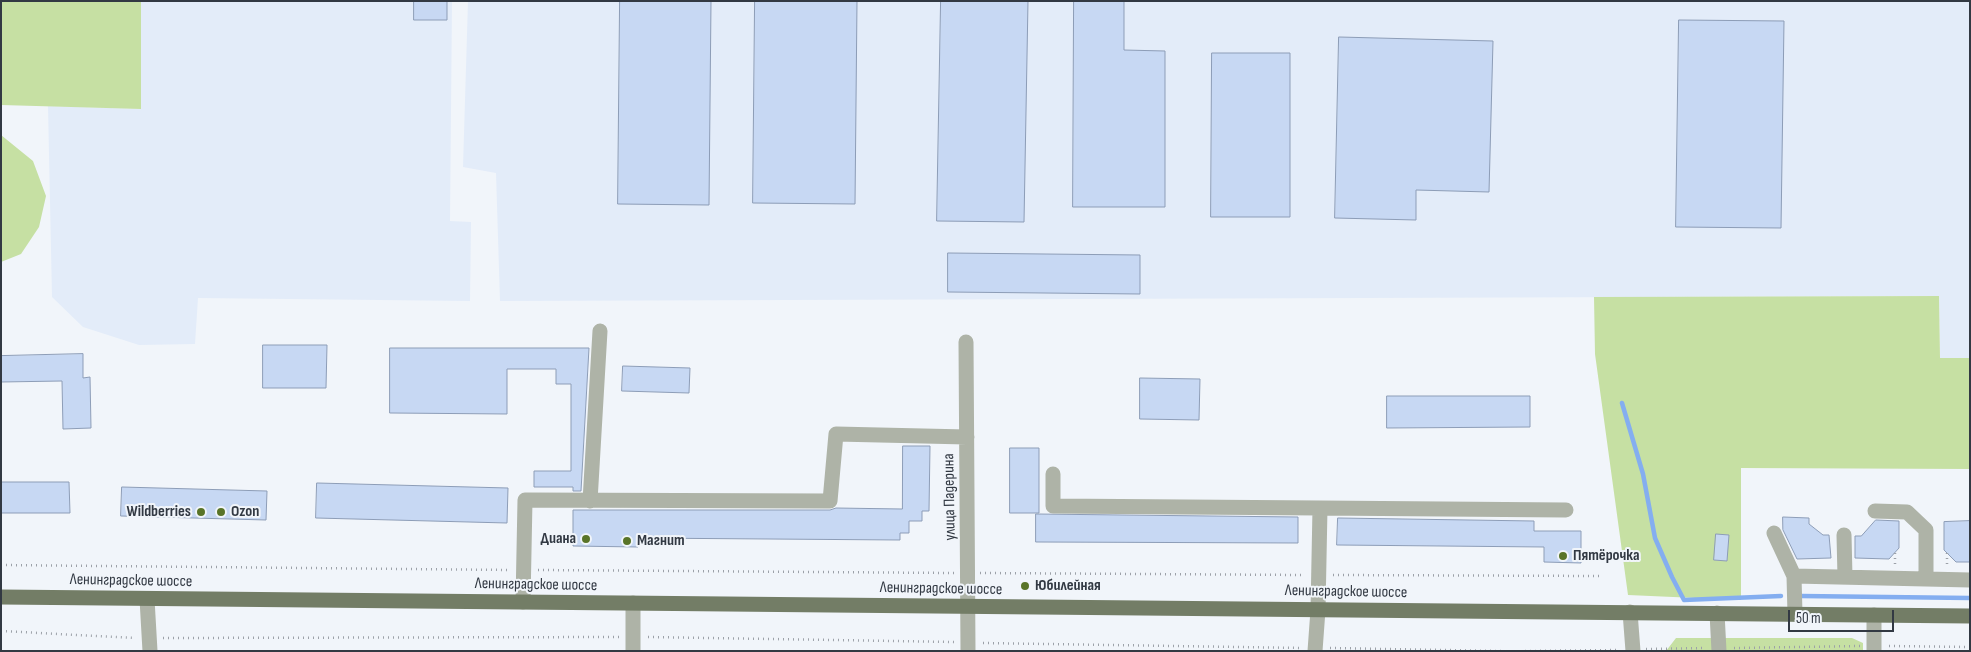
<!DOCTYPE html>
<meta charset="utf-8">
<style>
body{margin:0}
#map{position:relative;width:1971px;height:652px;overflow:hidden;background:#f1f5fa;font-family:"Sofia Sans Condensed",sans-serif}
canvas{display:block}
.frame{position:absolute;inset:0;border:2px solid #323943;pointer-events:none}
.scale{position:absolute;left:1788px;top:610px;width:106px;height:22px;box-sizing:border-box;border:2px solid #323943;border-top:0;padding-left:6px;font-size:15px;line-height:18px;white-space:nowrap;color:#323943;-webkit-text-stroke:4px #f1f5fa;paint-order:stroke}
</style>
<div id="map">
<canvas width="1971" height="652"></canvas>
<div class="frame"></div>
<div class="scale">50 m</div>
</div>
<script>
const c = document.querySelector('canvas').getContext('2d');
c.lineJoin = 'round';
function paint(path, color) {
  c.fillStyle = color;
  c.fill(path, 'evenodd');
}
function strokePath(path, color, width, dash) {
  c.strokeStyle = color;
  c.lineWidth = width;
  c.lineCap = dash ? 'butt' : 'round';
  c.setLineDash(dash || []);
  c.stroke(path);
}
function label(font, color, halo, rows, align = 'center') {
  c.font = font + ' "Sofia Sans Condensed",sans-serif';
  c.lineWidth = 4;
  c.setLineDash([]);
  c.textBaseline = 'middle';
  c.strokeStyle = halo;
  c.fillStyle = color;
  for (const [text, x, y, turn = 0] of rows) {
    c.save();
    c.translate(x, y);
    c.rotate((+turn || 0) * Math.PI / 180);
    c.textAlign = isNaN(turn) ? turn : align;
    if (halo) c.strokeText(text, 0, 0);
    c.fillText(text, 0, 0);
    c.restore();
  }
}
const built = new Path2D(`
 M 141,1 L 452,1 L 450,221 L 471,222 L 470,301 L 198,298 L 195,344 L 139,345 L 83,327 L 52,297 L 48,106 L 141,109 Z
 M 468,1 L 1970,1 L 1970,358 L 1940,358 L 1939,296 L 500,301 L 496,173 L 463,167 Z`);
const green = new Path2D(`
 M 1,1 L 141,1 L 141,109 L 1,105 Z
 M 1,135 L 33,161 L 46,196 L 39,227 L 21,254 L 1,262 Z
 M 1939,296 L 1940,358 L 1970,358 L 1970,469 L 1741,468 L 1741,600 L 1628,595 L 1595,354 L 1594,297 Z
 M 1676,638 L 1852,638 L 1863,643 L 1863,651 L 1666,651 Z`);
const stream = new Path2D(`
 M 1622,403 L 1643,474 L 1655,538 L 1672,577 L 1684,600 L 1781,596
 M 1801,596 L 1970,598`);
const building = new Path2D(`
 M 414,1 L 447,1 L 447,20 L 414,20 Z
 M 620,1 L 711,1 L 709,205 L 618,204 Z
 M 755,1 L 857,1 L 855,204 L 753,203 Z
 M 941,1 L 1028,1 L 1024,222 L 937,221 Z
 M 1074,1 L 1124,1 L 1124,50 L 1165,51 L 1165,207 L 1073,207 Z
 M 1679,20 L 1784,21 L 1781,228 L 1676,227 Z
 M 1339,37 L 1493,41 L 1489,192 L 1416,190 L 1416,220 L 1335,218 Z
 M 1212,53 L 1290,53 L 1290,217 L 1211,217 Z
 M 948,253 L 1140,255 L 1140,294 L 948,292 Z
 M 263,345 L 327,345 L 326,388 L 263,388 Z
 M 390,348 L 589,348 L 581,491 L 573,491 L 573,487 L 534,487 L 534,471 L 571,471 L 571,384 L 556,384 L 556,369 L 507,369 L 507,414 L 390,413 Z
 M 83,354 L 83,378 L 90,377 L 91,428 L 63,429 L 62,381 L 1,382 L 1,356 Z
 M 623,366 L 690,368 L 689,393 L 622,391 Z
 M 1140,378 L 1200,379 L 1199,420 L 1140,419 Z
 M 1387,396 L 1530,396 L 1530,427 L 1387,428 Z
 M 903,446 L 930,446 L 929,511 L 922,511 L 922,521 L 909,521 L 909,533 L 900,533 L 900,540 L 638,538 L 638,547 L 573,546 L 573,510 L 830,510 L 836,508 L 902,509 Z
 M 1010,448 L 1039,448 L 1039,513 L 1010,513 Z
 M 1,482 L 69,482 L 70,513 L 1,513 Z
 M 317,483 L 508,488 L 507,523 L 316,518 Z
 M 122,487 L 267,491 L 266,520 L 121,516 Z
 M 1036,514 L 1298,517 L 1298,543 L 1036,542 Z
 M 1783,517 L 1809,518 L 1809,524 L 1823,535 L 1829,535 L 1831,558 L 1797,559 L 1783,530 Z
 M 1338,518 L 1534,521 L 1534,531 L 1581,531 L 1581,563 L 1544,562 L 1544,547 L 1337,545 Z
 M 1876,520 L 1899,521 L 1899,548 L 1889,559 L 1855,558 L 1855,536 L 1861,536 Z
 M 1970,521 L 1970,562 L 1956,562 L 1944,550 L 1944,522 Z
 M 1716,534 L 1729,535 L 1727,561 L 1714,560 Z`);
const path = new Path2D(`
 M 1895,553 L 1895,564
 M 1947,553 L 1947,565
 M 1,565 L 510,570
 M 538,570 L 955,573
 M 980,573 L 1305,575
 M 1333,575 L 1600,576
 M 1,631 L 135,638
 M 648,637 L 955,642
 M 163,638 L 620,637
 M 983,643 L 1302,648
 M 1889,646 L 1970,647
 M 1330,648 L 1501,651
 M 1734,648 L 1861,646
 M 1646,649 L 1706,648
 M 1525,651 L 1618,650`);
const minor = new Path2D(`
 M 966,342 L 968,651
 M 1053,474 L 1053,506 L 1320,508
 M 590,501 L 600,331
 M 1875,511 L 1907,512 L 1926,530 L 1926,579
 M 1774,533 L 1794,576
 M 1844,535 L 1845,577
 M 147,599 L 150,651
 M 523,602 L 525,500 L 830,501 L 836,434 L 967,437
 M 1630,612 L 1633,651
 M 1717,613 L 1719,651
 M 1795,614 L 1794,576 L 1970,580
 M 1874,615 L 1874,651
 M 633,651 L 633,603
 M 1315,651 L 1318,610 L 1320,508 L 1566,510`);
const major = new Path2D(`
 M 1,597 L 1970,616`);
const markers = [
 [201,512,5,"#597428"],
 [221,512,5,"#597428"],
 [586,539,5,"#597428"],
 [627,541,5,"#597428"],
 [1563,556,5,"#597428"],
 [1025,586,5,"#597428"]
];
const streetNames = [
 ["улица Падерина",950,497,-91],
 ["Ленинградское шоссе",131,581,1],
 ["Ленинградское шоссе",536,585,1],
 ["Ленинградское шоссе",941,589,1],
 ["Ленинградское шоссе",1346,592,1]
];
const poiNames = [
 ["Wildberries",191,512,"right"],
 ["Ozon",231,512],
 ["Диана",576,539,"right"],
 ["Магнит",637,541],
 ["Пятёрочка",1573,556],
 ["Юбилейная",1035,586]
];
paint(built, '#e3ecf9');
paint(green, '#c6e0a3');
strokePath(stream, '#84aef0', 4.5);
paint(building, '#c7d8f3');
strokePath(building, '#8d9db7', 1);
strokePath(path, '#9ca1a8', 2.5, [1, 4]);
strokePath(minor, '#aeb3a7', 15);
strokePath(major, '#737d66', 15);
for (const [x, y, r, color] of markers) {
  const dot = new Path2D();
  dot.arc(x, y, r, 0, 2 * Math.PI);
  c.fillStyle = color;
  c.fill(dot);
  strokePath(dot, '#f1f5fa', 2);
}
label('16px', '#323943', '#f1f5fa', streetNames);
label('bold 16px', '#323943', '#f1f5fa', poiNames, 'left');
</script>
